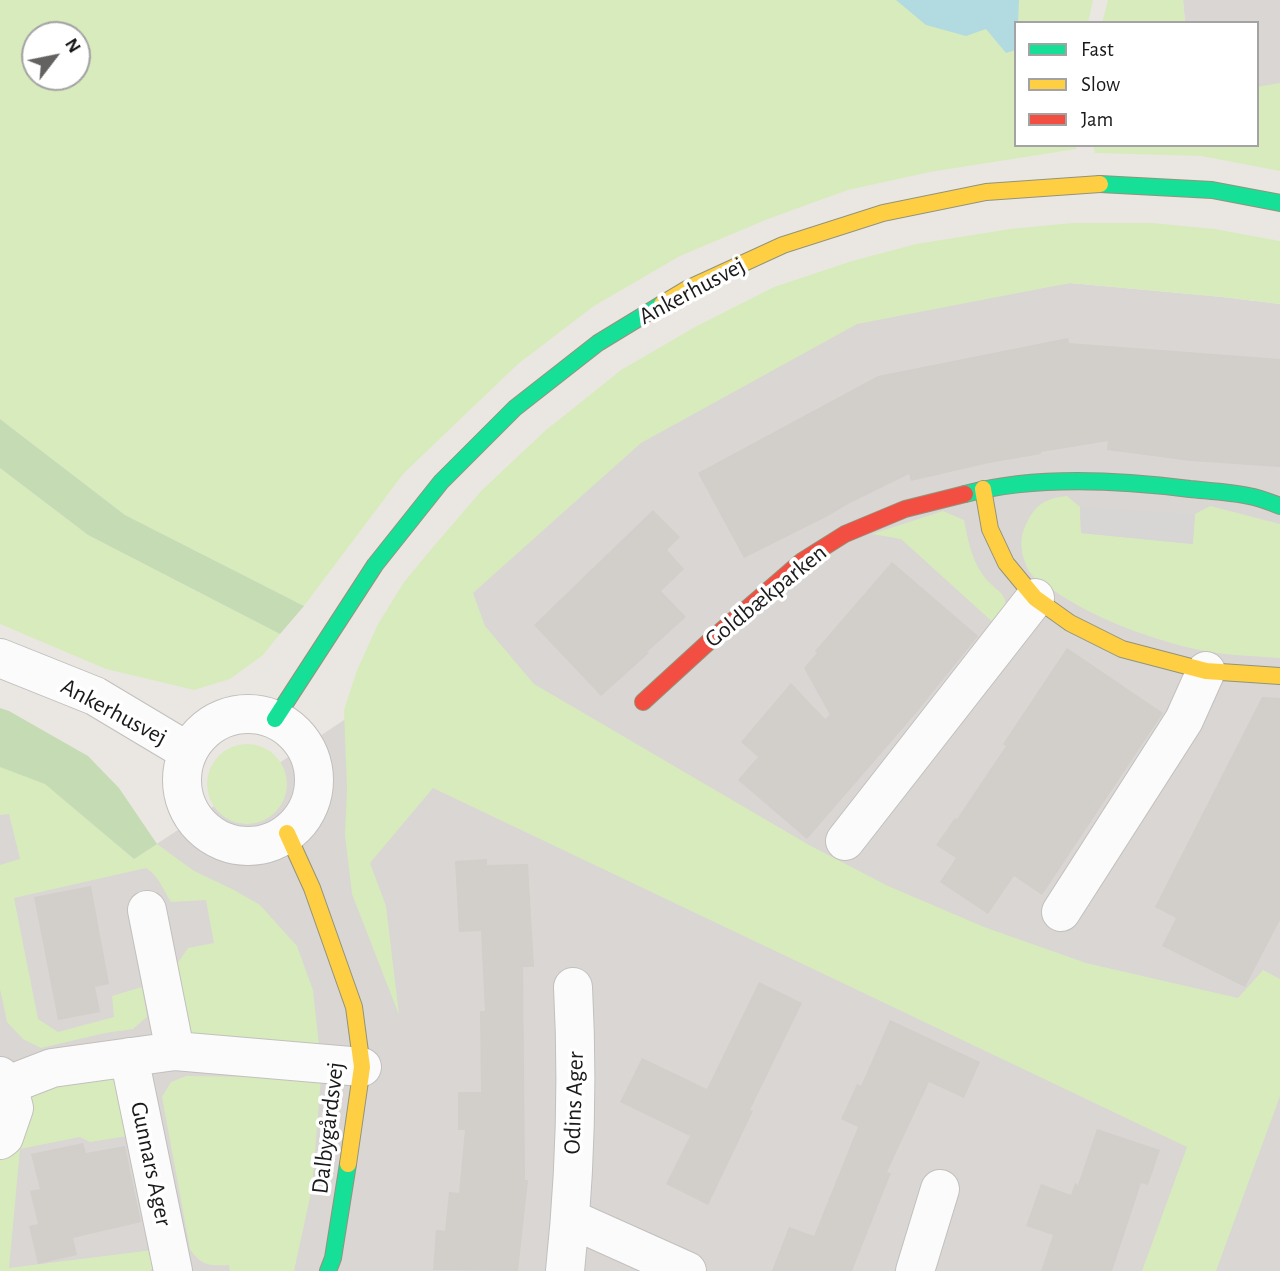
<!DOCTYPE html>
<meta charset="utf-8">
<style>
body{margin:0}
#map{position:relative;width:1280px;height:1271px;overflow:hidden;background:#eae7e2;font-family:"Alegreya Sans",sans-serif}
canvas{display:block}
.legend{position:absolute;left:1014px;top:21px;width:245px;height:126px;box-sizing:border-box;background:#fff;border:2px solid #a3a3a3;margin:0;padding:9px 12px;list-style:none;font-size:21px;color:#1a1a1a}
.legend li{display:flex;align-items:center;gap:14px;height:35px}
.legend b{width:35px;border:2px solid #a3a3a3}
.north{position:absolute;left:21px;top:21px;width:70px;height:70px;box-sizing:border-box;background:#fff;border:2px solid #a3a3a3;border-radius:50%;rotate:58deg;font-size:19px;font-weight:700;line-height:28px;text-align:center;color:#1a1a1a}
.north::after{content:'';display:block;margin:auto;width:24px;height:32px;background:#636260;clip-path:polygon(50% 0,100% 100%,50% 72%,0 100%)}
</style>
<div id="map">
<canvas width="1280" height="1271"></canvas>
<ul class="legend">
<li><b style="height:9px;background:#16e098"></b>Fast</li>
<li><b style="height:9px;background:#ffcf43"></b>Slow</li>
<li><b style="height:9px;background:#f24e42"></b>Jam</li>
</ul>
<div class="north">N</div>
</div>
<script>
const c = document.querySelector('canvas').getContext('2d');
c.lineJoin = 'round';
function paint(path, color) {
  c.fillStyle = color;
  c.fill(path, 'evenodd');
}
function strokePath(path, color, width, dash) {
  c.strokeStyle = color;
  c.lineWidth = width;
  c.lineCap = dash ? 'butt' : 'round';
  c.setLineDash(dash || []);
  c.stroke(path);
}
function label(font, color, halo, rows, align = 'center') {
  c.font = font + ' "Alegreya Sans",sans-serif';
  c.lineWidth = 7;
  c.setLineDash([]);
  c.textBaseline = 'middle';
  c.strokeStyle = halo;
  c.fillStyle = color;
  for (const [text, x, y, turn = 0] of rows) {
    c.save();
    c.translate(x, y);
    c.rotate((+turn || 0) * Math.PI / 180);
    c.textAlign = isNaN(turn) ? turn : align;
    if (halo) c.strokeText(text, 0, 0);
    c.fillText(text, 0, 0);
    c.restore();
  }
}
const residential = new Path2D(`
 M 1183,0 L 1280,0 L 1280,171 L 1257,145 L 1257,23 L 1185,23 Z
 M 1070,283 L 1223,297 L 1280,304 L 1280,1271 L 0,1271 L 0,767 L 45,784 L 134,859 L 394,687 L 487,559 L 638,429 L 856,319 Z`);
const grass = new Path2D(`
 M 0,0 L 1093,0 L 1088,23 L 1016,23 L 1016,145 L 1076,145 L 1076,149 L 930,172 L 848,190 L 768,219 L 680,256 L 594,306 L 518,364 L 404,473 L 304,606 L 125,515 L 0,419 ZM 35,35 L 77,35 L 77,77 L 35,77 Z
 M 1108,0 L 1183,0 L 1185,23 L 1102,23 Z
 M 1280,83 L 1280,171 L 1201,156 L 1095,153 L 1093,145 L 1257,145 L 1257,87 Z
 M 1072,223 L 1152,223 L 1215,229 L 1280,241 L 1280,304 L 1223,297 L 1070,283 L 857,324 L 641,443 L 473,593 L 485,626 L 534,684 L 809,845 L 888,886 L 984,927 L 1086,963 L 1238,998 L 1263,970 L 1280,979 L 1280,1096 L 1216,1271 L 1142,1271 L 1187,1147 L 433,788 L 370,863 L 386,906 L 399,1015 L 352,894 L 345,835 L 347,790 L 344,710 L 357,670 L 378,624 L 404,582 L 433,547 L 482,490 L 546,430 L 621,370 L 695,327 L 774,287 L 852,261 L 916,244 L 1010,229 Z
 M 0,468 L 88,535 L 280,634 L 263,655 L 230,679 L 194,690 L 106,669 L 0,624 Z
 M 1067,496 L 1080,507 L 1081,533 L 1192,544 L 1195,514 L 1210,506 L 1280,524 L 1280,658 C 1250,656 1219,655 1190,648 C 1142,636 1094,618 1053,590 C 1047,586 1040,583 1035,578 C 1023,567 1018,544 1024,529 C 1034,505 1043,499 1067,496 Z
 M 943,511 L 964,520 C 968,541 972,562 986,579 C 999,594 1003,588 1008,611 L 997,626 L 901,539 L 872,534 Z
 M207 784a40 40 0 1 1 80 0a40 40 0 1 1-80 0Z
 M 0,767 L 45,784 L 134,859 L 157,844 L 194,871 L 234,890 L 260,905 L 297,946 L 313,990 L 319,1046 L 197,1042 L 181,1025 L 177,964 L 188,948 L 214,943 L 206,900 L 171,902 C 163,890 159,876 146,868 L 14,898 L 38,1019 L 58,1032 L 114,1017 L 112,996 L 142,987 L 147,1017 L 133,1029 L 105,1033 L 41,1048 L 23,1039 L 7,1022 L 0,989 L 0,865 L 20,859 L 9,814 L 0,815 Z
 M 186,1076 L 321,1078 L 312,1188 L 294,1271 L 230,1271 L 229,1265 C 210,1266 201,1266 190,1249 L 162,1097 L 171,1082 Z
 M 117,1079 L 134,1135 L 90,1142 L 80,1137 L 20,1149 L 9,1268 L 153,1250 L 154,1266 L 150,1271 L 0,1271 L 0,1157 L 27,1106 L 34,1095 L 50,1084 Z`);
const forest = new Path2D(`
 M 0,419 L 125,515 L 304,606 L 280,634 L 88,535 L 0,468 Z
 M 0,708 L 9,711 L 88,756 L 119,788 L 157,844 L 134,859 L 45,784 L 0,767 Z`);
const parking = new Path2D(`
 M 1080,507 L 1195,514 L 1193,544 L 1081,533 Z`);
const water = new Path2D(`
 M 896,0 L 1019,0 L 1018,23 L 1016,23 L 1016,50 L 1006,53 L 986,29 L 966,36 L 926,25 Z`);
const building = new Path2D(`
 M 1068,338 L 1069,343 L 1280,359 L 1280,467 L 1191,461 L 1107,450 L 1108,441 L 1041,452 L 1041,454 L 989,463 L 911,481 L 909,474 L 848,504 L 826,517 L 744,558 L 698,473 L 878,376 Z
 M 653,510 L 680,537 L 667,550 L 684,569 L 661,591 L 686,617 L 647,652 L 649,653 L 601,696 L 534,625 Z
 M 892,562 L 978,636 L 916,713 L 807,839 L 738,780 L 758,757 L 741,742 L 791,683 L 825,719 L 830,715 L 804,668 L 817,653 L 815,651 Z
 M 1067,648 L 1163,713 L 1042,895 L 1014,876 L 988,914 L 940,882 L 956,858 L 936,845 L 955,818 L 957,819 L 1006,746 L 1003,744 Z
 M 1262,697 L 1280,698 L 1280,920 L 1245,987 L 1162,946 L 1176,918 L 1155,907 Z
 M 487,859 L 487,865 L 528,864 L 534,967 L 523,967 L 525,1180 L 528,1180 L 518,1271 L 433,1270 L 436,1230 L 445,1231 L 449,1192 L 459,1193 L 465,1130 L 458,1130 L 458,1092 L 481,1092 L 480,1011 L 485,1011 L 481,931 L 459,932 L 455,861 Z
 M 91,886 L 109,984 L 95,987 L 100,1012 L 58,1020 L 34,897 Z
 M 759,982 L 802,1003 L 750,1110 L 753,1111 L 708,1205 L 666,1184 L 690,1136 L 620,1102 L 642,1058 L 707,1089 Z
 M 890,1020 L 980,1062 L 964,1098 L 929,1082 L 887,1172 L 891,1173 L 852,1271 L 772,1271 L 789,1227 L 814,1236 L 858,1127 L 841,1119 L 857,1084 L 861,1086 Z
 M 1097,1129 L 1160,1150 L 1148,1185 L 1141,1183 L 1112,1271 L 1041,1271 L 1053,1235 L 1026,1226 L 1041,1184 L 1071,1195 L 1075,1183 L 1078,1185 Z
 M 83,1143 L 86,1153 L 125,1146 L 141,1222 L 73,1238 L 77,1255 L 38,1264 L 29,1226 L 38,1224 L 30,1191 L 40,1189 L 31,1154 Z`);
const street = new Path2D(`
 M 0,658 L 95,696 L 187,751
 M182 780a66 66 0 1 1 132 0a66 66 0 1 1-132 0Z
 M 845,841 L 1035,598
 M 147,910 L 175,1051
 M 1061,912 L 1184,720 L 1206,671
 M 129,1057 L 173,1271
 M 0,1076 L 8,1085 L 14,1108 L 4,1137 L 0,1140
 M 8,1085 L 52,1068 L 175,1051 L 362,1067
 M 571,1219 L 687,1271
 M 565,1271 C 575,1177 578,1081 573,987
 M 915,1271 L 940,1189`);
const fast = new Path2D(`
 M 1100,184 L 1212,190 L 1280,203
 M 965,494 C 1036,475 1119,480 1190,489 C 1210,491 1230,492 1249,496 C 1260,498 1270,502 1280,506
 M 275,719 L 375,565 L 441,482 L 515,408 L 598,343 L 662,304
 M 328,1271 L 333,1258 L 348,1164`);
const slow = new Path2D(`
 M 662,304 L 687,289 L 783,245 L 883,213 L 986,192 L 1100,184
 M 983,489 L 990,529 L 1006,563 L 1035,598 L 1070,623 L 1122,649 L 1206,671 L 1280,676
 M 287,833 L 312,888 L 354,1007 L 362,1067 L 348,1164`);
const jam = new Path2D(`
 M 643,702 L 714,637 L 802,561 L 845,534 L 905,509 L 965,494`);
const streetNames = [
 ["Ankerhusvej",692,291,-28],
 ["Goldbækparken",766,596,-39],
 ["Ankerhusvej",114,712,28],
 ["Odins Ager",574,1103,-88],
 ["Dalbygårdsvej",328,1128,-83],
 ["Gunnars Ager",151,1164,78]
];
paint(residential, '#d9d6d4');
paint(grass, '#d8ebbd');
paint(forest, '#c5dbb4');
paint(parking, '#d8d6d4');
paint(water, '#b2dae1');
paint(building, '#d2ceca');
strokePath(street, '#c2c0be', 40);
strokePath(fast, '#93937a', 18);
strokePath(slow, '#93937a', 18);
strokePath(jam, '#93937a', 18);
strokePath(street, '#fcfbfb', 38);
strokePath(fast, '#16e098', 16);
strokePath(slow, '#ffcf43', 16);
strokePath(jam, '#f24e42', 16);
label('24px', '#1a1a1a', '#fff', streetNames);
</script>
